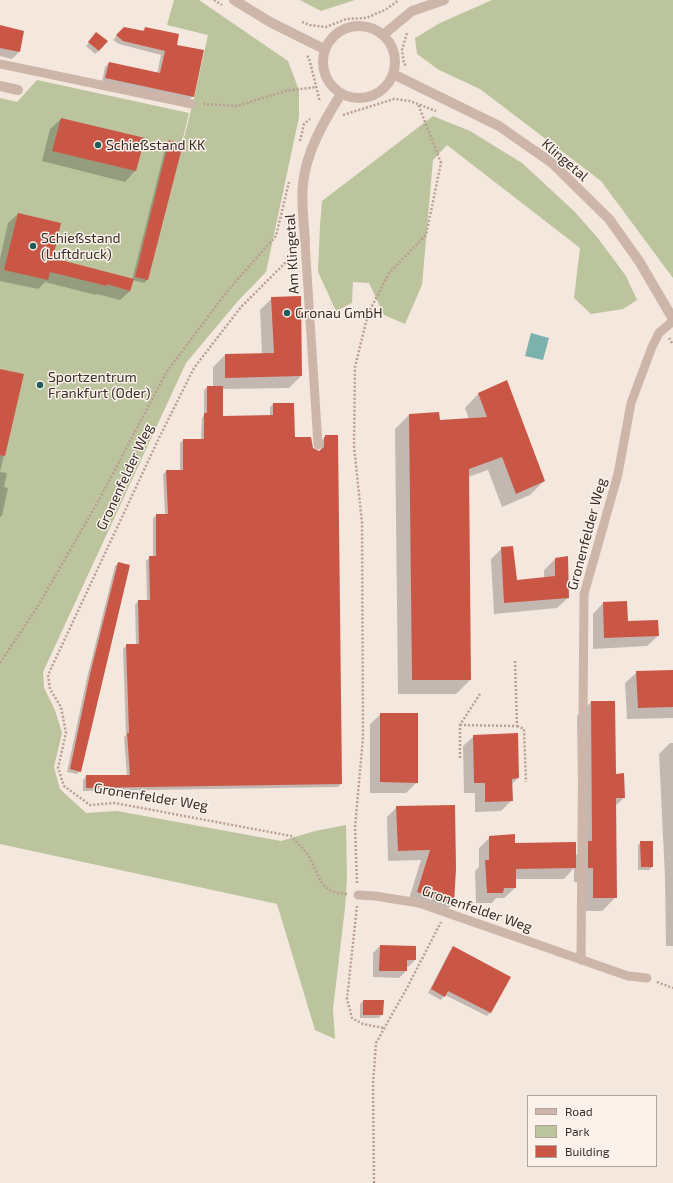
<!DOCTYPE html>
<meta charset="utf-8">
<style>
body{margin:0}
#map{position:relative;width:673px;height:1183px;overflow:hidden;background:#f4e7de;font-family:"Exo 2",sans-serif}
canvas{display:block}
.legend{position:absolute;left:527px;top:1095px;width:130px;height:72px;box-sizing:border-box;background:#fbf2eb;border:1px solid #aea39d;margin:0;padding:5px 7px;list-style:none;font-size:12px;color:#3a2d29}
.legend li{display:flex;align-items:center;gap:8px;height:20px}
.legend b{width:20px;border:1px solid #aea39d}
</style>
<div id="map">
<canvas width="673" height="1183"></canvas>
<ul class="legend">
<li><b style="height:5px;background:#cdb6a9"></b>Road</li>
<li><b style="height:11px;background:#bbc49d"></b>Park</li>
<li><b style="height:11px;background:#ca5746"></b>Building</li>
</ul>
</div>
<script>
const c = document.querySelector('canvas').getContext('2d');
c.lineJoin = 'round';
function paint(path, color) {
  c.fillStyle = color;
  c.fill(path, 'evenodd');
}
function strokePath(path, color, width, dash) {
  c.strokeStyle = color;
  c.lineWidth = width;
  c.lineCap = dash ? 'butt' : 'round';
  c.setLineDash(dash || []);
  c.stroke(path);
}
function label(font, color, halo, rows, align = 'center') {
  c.font = font + ' "Exo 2",sans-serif';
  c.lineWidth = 3;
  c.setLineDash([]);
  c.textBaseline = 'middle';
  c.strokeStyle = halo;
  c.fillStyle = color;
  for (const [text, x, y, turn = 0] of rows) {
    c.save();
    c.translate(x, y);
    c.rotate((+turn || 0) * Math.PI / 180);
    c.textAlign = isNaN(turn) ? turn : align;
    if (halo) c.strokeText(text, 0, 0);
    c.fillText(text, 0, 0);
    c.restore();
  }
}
const green = new Path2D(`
 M 174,0 L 199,0 L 288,61 L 299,90 L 299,117 L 266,272 L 238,301 L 186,363 L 43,672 L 44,688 L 55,710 L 62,733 L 54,767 L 60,789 L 86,813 L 117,811 L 281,841 L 315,831 L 346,825 L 347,878 L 345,908 L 333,1009 L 335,1039 L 315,1030 L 277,904 L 0,844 L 0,98 L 17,102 L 37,80 L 189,113 L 159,238 L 194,98 L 208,35 L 167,25 Z
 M 300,0 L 355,0 L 321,11 Z
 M 492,0 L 673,0 L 673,278 L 601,181 L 480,89 L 439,70 L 417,54 L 415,38 L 440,23 Z
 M 433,116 L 470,131 L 522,163 L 574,211 L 597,237 L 626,276 L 637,300 L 623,309 L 591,314 L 574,298 L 580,248 L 447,145 L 433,160 L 422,285 L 405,324 L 384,315 L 369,283 L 353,282 L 352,303 L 336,311 L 318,272 L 320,225 L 322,201 Z`);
const water = new Path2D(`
 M 531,333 L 549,338 L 543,360 L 525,356 Z`);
const shadow = new Path2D(`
 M 0,26 L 19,52 L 12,59 L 0,56 Z
 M 145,28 L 175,45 L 193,96 L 189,100 L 102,82 L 105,67 L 109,63 L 157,74 L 161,55 L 119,44 L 113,40 L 120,32 L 142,31 Z
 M 93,37 L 99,51 L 95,54 L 86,46 Z
 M 61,119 L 135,171 L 125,182 L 42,161 L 50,129 Z
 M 169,142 L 147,280 L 144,283 L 133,280 L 130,291 L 120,300 L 97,294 L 96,295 L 45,282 L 38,289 L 0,281 L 0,259 L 8,223 L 18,214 L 52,259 L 132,280 L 166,145 Z
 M 272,298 L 301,376 L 289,388 L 222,389 L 222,417 L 270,416 L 270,407 L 273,404 L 294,438 L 319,452 L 321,451 L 321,441 L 326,436 L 341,784 L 338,787 L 83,791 L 83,780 L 86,776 L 127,776 L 124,737 L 126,735 L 123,649 L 127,645 L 136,645 L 135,605 L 138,601 L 147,601 L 146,561 L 150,557 L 153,557 L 153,518 L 157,515 L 165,515 L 163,474 L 167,471 L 180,471 L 180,443 L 183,440 L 201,440 L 202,418 L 204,415 L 204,390 L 207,387 L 213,387 L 213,367 L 225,355 L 262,354 L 260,310 Z
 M 0,370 L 23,375 L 0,472 L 7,473 L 4,487 L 8,488 L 2,516 L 0,517 Z
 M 479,393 L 544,481 L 530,495 L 502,507 L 488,470 L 468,477 L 470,680 L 456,694 L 398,694 L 395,429 L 409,415 L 439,421 L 469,419 L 465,408 Z
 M 502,548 L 516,581 L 544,578 L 544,570 L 555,559 L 568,598 L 557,608 L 494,614 L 491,559 Z
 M 118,563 L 80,771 L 77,774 L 67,772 L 87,678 L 115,566 Z
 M 603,603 L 627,622 L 658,636 L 647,646 L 593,649 L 593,614 Z
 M 673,671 L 673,718 L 627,719 L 625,683 L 637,672 Z
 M 591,702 L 624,798 L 615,806 L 616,897 L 602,911 L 579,911 L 579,882 L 574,882 L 574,868 L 564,879 L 515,879 L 515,888 L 504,898 L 496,898 L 492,903 L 476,903 L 475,871 L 479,867 L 479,848 L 490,837 L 514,844 L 575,856 L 579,852 L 577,716 Z
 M 381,714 L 417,782 L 406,793 L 370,793 L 370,724 Z
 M 474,736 L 518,778 L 511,785 L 512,800 L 501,811 L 475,812 L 475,793 L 464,793 L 463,746 Z
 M 670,743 L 673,743 L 673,946 L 666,946 L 665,877 L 659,754 Z
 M 454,806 L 453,904 L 443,913 L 408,902 L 421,860 L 388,861 L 387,817 L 397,807 Z
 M 641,842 L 652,867 L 649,870 L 638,870 L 638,845 Z
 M 380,946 L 415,960 L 408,967 L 406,967 L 406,971 L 399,978 L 373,977 L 373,953 Z
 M 454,947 L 491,1012 L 487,1016 L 445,995 L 441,1000 L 428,993 L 450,951 Z
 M 363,1001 L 382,1014 L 379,1018 L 360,1018 L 360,1004 Z`);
const building = new Path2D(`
 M 0,25 L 24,31 L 20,52 L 0,48 Z
 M 124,27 L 144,31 L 145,27 L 179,34 L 177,45 L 204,50 L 194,97 L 105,78 L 109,62 L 160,73 L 165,51 L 123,41 L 116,35 Z
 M 96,32 L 108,41 L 99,51 L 88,42 Z
 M 61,118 L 145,138 L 136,171 L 52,151 Z
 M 169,140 L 183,144 L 148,280 L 135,277 Z
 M 18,213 L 61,223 L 53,258 L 134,279 L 130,291 L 107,284 L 107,286 L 50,272 L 48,280 L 4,270 Z
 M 301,296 L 302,376 L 225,378 L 225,354 L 274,353 L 271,297 Z
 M 0,369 L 24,374 L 5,456 L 0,455 Z
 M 507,380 L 545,481 L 516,494 L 502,457 L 469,469 L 471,680 L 412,680 L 409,414 L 439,412 L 440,420 L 487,417 L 478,393 Z
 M 207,386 L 223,386 L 223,416 L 273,415 L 273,403 L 294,403 L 295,437 L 311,437 L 313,448 L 319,451 L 324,447 L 324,437 L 325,437 L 325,435 L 338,435 L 342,784 L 86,788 L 86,775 L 130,775 L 127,733 L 129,733 L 126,644 L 139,644 L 138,600 L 150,600 L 149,556 L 156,556 L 156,514 L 168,514 L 166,470 L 183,470 L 183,439 L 204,439 L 204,413 L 207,413 Z
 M 513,546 L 517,580 L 555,576 L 555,558 L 568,556 L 569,598 L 504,603 L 501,547 Z
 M 118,562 L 130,565 L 81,772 L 70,769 L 90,674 Z
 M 627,601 L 628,621 L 658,620 L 659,636 L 604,638 L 603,602 Z
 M 673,670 L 673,707 L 638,708 L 636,671 Z
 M 591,701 L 615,701 L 616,774 L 624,773 L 625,798 L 616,798 L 617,898 L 593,898 L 593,868 L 588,868 L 588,841 L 592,841 Z
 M 380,713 L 418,713 L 418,783 L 380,782 Z
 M 518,733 L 519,778 L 512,779 L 513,801 L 485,802 L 485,783 L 474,783 L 473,735 Z
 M 455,805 L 456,869 L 454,904 L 417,892 L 430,850 L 398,851 L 396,806 Z
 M 515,834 L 515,843 L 576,842 L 576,868 L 516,869 L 516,888 L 504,888 L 503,893 L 487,893 L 485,860 L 489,860 L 489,836 Z
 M 640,841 L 653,841 L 653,867 L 641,867 Z
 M 380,945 L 416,946 L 416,960 L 407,960 L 407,971 L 379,971 Z
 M 453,946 L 511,977 L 491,1013 L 448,991 L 445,997 L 431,989 Z
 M 363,1000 L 384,1000 L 383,1015 L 363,1015 Z`);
const path = new Path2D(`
 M 214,0 L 222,5
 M 302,22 L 310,25 L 326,27 L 346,19 L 366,18 L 385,10 L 399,0
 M 307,56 L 309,58 L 320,102
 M 406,65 L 404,64 L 402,50 L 407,33
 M 203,104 L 237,106 L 285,91 L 317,87
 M 343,115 L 394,99 L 410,101 L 436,111
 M 300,141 L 304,124 L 310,119
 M 294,254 L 241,307 L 194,368 L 159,438 L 48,675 L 50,689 L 61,707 L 66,733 L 58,768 L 64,786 L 90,805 L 115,803 L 291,836 C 296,842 303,848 308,855 C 321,876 317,892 347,894
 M 669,338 L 673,345
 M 0,663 L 38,606 L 100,498 L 166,373 L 229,289 L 276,236 L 289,182
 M 460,725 L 517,726 L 515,661
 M 517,726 L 524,729 L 526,782
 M 460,758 L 460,725 L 480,694
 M 357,883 L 355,828 L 363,737 L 362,523 L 354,446 L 355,367 L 368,314 L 389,273 L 426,235 L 441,163 L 418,104
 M 357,906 L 347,999 L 352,1018 L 363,1024 L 384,1028
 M 657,982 L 673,988
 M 374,1183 L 373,1084 L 376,1043 L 408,986 L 441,922`);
const lane = new Path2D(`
 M 0,64 L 192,104
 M 305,242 L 318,445
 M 358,895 L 375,896 L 419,903 L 628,976 L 647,978
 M 581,960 L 584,594 L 618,474 L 631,403 L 652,347 L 659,333 L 673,321`);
const street = new Path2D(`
 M 234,0 L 270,22 L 324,49
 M323 62a36 36 0 1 1 72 0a36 36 0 1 1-72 0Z
 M 383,35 L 412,11 L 444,0
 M 393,74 L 499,126 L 552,163 L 609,219 L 639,261 L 673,319
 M 0,86 L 18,90
 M 305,242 C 304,223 301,203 303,184 C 306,152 324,121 341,94`);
const markers = [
 [98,145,4,"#1d5d5a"],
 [33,246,4,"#1d5d5a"],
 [287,313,4,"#1d5d5a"],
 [40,385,4,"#1d5d5a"]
];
const poiNames = [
 ["Schießstand KK",106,145],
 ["Schießstand",41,238],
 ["(Luftdruck)",41,254],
 ["Gronau GmbH",295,313],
 ["Sportzentrum",48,377],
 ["Frankfurt (Oder)",48,393]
];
const streetNames = [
 ["Klingetal",565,160,41],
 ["Am Klingetal",292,254,-93],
 ["Gronenfelder Weg",125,477,-65],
 ["Gronenfelder Weg",587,534,-75],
 ["Gronenfelder Weg",151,797,9],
 ["Gronenfelder Weg",477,909,19]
];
paint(green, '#bbc49d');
paint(water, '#7cb2ae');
paint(shadow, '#0003');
paint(building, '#ca5746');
strokePath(path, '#b99f93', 2.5, [2, 2]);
strokePath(lane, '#cdb6a9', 9);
strokePath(street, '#cdb6a9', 10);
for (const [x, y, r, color] of markers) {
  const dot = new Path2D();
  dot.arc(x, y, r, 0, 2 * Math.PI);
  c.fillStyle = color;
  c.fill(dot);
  strokePath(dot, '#fbf2eb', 1.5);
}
label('14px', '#3a2d29', '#fbf2eb', poiNames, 'left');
label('14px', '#3a2d29', '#fbf2eb', streetNames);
</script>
